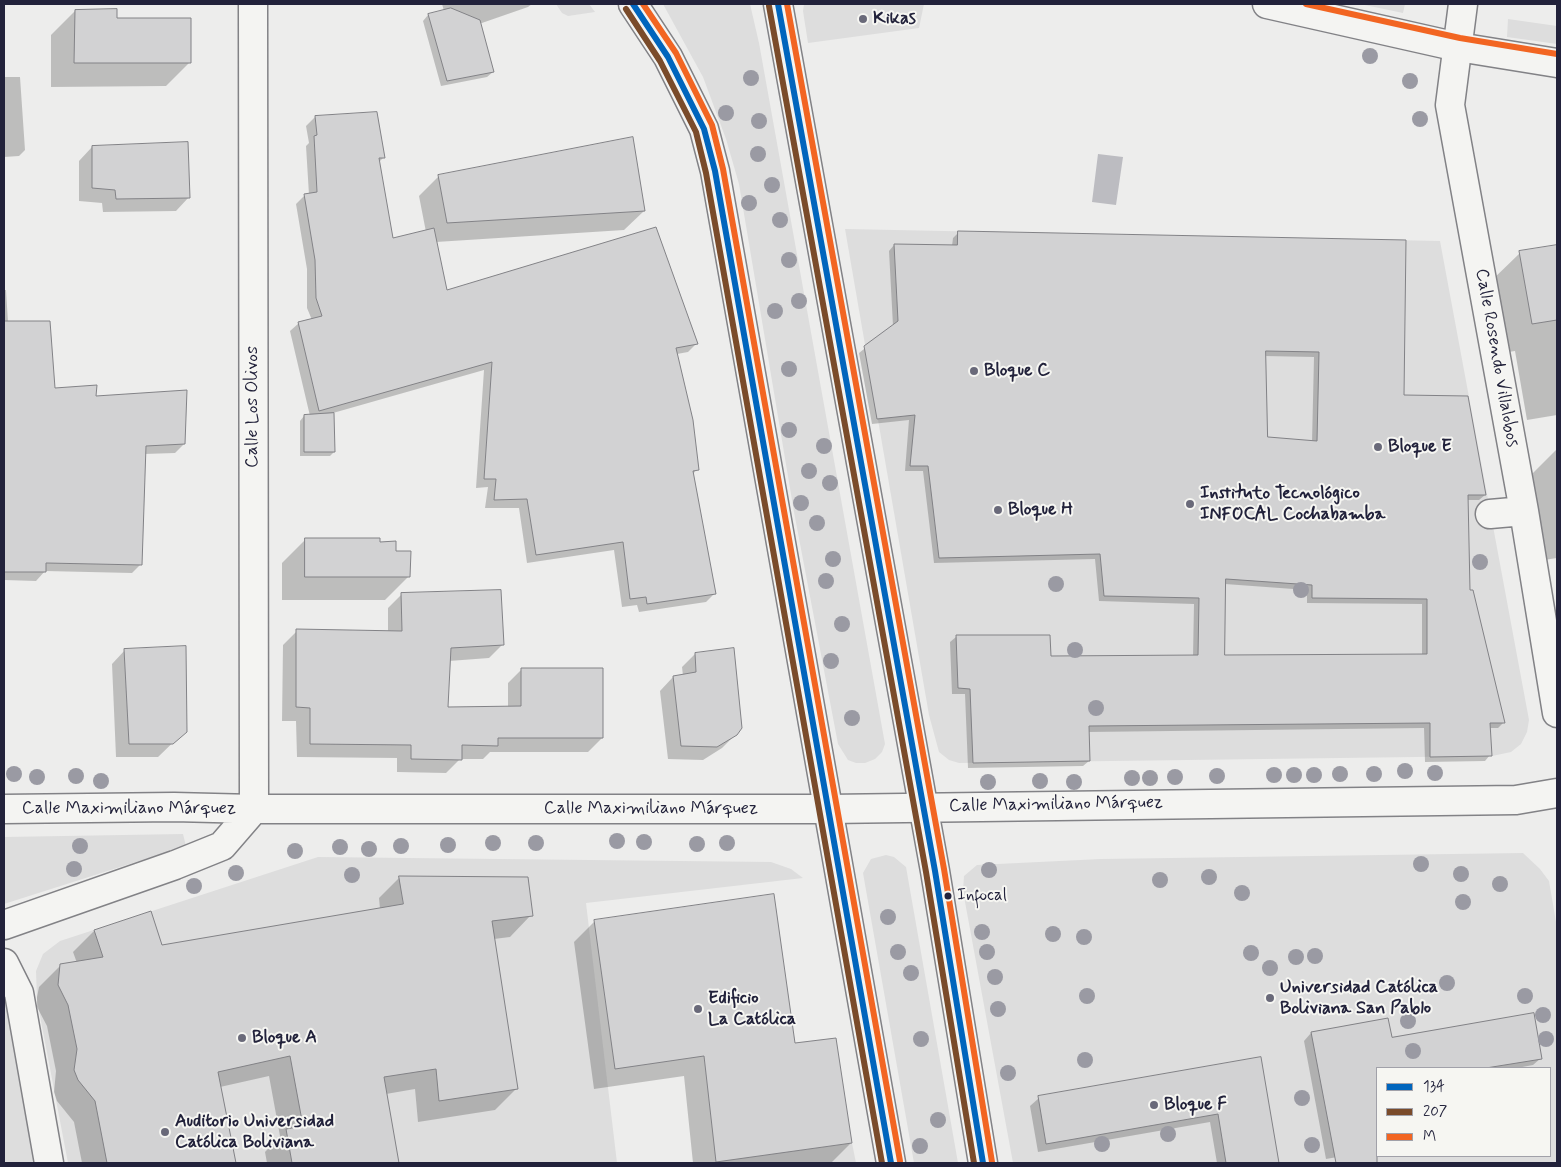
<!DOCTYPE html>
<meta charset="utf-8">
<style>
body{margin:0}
#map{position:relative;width:1561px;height:1167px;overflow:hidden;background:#ededec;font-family:Mynerve,sans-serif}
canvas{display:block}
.frame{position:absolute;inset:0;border:5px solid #22223b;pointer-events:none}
.legend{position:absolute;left:1376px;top:1067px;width:175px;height:90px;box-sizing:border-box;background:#f6f6f2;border:1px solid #a1a1a9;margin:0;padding:6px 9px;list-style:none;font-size:15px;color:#22223b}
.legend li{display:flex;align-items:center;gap:10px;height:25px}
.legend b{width:25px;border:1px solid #a1a1a9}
</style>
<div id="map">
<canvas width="1561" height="1167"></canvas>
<div class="frame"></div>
<ul class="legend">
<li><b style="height:6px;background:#0065bd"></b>134</li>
<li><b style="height:6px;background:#7a4b2a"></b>207</li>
<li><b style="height:6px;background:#f26522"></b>M</li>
</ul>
</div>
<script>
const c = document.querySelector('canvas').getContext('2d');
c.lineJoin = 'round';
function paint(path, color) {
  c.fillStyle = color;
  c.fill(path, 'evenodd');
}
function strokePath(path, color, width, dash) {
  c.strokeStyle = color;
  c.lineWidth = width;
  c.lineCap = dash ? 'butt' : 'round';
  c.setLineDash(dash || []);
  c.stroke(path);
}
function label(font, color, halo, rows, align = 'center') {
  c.font = font + ' Mynerve,sans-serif';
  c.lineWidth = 4;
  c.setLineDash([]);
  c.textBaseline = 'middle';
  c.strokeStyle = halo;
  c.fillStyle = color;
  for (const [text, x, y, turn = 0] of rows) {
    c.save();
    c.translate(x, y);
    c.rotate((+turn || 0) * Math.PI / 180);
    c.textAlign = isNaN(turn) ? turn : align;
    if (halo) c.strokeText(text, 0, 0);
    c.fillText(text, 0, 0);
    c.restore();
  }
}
const built = new Path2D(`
 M 556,4 L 589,4 L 595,12 L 568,16 L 562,13 Z
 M 663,4 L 750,4 L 759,43 L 885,744 L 882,752 L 875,759 L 865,763 L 856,763 L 848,760 L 838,744 L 794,512 L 739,184 L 726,139 L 703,77 Z
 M 804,4 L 924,4 L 919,28 L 808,43 L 803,11 Z
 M 1360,4 L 1405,4 L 1403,13 Z
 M 1508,19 L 1557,26 L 1557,44 L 1507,37 Z
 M 845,229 L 1440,241 L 1529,720 L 1527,732 L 1521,744 L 1511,752 L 1492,756 L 959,763 L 949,760 L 939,752 L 929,715 Z
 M 183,834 L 186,846 L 4,904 L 4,837 Z
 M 1523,853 L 1540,869 L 1549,881 L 1557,928 L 1557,1163 L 1013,1163 L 963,891 L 964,876 L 977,865 L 1101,859 ZM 1377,1068 L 1550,1068 L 1550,1156 L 1377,1156 Z
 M 886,855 L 894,857 L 906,867 L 958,1163 L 914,1163 L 863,873 L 871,859 Z
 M 318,857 L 771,862 L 791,869 L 803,878 L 586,903 L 617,1163 L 68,1163 L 37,1000 L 36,971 L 43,954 L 60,941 Z
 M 4,997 L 9,1000 L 39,1156 L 34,1163 L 4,1163 Z
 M 852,1143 L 856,1163 L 706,1163 Z`);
const water = new Path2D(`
 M 1098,154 L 1123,157 L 1116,205 L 1092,202 Z`);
const shadow = new Path2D(`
 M 442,4 L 532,4 L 528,7 L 479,24 L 493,72 L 487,77 L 441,86 L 423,21 L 428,15 L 444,11 Z
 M 75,11 L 116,20 L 190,62 L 166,86 L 51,87 L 51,35 Z
 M 4,77 L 20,77 L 25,150 L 19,156 L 4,157 Z
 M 315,117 L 383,158 L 379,162 L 392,240 L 426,232 L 419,196 L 439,176 L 644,211 L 624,230 L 436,242 L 446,291 L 696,344 L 688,352 L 677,354 L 697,469 L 693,474 L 715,593 L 706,602 L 639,612 L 637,605 L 622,607 L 614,550 L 527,563 L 519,508 L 485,508 L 488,487 L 476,488 L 484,370 L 333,413 L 334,452 L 330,456 L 300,456 L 300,421 L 304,416 L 310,416 L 290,331 L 299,323 L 312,320 L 307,308 L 307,269 L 296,204 L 305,195 L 309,195 L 306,146 L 309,143 L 306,126 Z
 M 92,147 L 189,197 L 176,211 L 103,212 L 102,203 L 79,201 L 79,161 Z
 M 959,232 L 1405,241 L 1402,396 L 1485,495 L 1479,500 L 1466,500 L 1469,591 L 1503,723 L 1498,728 L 1489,728 L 1490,755 L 1485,761 L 1425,762 L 1424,728 L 1088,732 L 1089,761 L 1083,766 L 968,768 L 965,694 L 952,694 L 950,642 L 956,637 L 1050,657 L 1193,656 L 1194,604 L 1099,601 L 1095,559 L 934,563 L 923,471 L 905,471 L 909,420 L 872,424 L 859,353 L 893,326 L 889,251 L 894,245 L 952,246 L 953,238 ZM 1264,356 L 1314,357 L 1312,442 L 1266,438 ZM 1225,584 L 1307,590 L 1307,603 L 1422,604 L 1422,655 L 1224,656 Z
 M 1557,246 L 1557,415 L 1527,420 L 1515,351 L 1502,353 L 1490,282 L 1520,253 Z
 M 4,290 L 6,290 L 8,322 L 54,389 L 95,397 L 184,444 L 175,453 L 144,454 L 140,565 L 132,573 L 45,571 L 36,581 L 4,580 Z
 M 1557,449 L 1557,558 L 1544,560 L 1529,477 Z
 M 306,539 L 379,543 L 394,552 L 409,576 L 385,600 L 282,600 L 282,563 Z
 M 402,594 L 503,644 L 489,658 L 449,661 L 447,709 L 508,708 L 508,683 L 522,669 L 602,738 L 588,752 L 490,752 L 483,759 L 460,759 L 446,773 L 397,772 L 397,758 L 297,757 L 296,721 L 282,721 L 283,645 L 297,631 L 388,632 L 388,608 Z
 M 125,650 L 185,731 L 158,757 L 116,757 L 112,664 Z
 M 695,654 L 736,734 L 722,748 L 703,760 L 668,759 L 660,691 L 673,677 L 683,676 L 682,667 Z
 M 400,877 L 531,915 L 510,937 L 494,939 L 516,1089 L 495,1110 L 418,1122 L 415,1089 L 386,1094 L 398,1163 L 267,1163 L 265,1152 L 280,1136 L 269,1076 L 220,1087 L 235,1163 L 82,1163 L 74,1122 L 57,1101 L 54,1092 L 56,1071 L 47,1026 L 37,1007 L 37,997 L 39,987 L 61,965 L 77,963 L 73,952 L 94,931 L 150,912 L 161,947 L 380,909 L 379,898 Z
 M 595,921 L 794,1045 L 851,1143 L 831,1163 L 693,1163 L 684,1076 L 594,1089 L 574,942 Z
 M 1311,1033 L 1391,1039 L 1541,1058 L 1533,1065 L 1517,1068 L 1377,1068 L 1377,1150 L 1326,1159 L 1304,1041 Z
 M 1260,1058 L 1278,1163 L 1217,1163 L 1210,1122 L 1038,1152 L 1030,1106 L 1039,1098 Z`);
const building = new Path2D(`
 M 451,8 L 480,20 L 494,72 L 447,81 L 428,14 Z
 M 117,9 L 117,18 L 191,18 L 191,63 L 74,63 L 75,10 Z
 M 377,112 L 385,158 L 379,158 L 393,238 L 434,228 L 447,290 L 656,227 L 698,344 L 676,348 L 693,420 L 699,470 L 693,471 L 716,594 L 647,604 L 646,597 L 630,599 L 623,542 L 536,555 L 527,499 L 494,500 L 496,479 L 484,479 L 492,362 L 319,411 L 298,322 L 322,316 L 316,298 L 315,260 L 304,194 L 317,192 L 314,136 L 317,135 L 315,116 Z
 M 633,137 L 645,211 L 447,223 L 438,175 Z
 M 188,142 L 190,198 L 116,199 L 115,190 L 92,188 L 92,146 Z
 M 958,231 L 1406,240 L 1404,395 L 1468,396 L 1486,495 L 1468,495 L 1470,590 L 1473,590 L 1505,723 L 1490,723 L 1492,756 L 1430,757 L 1430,723 L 1089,726 L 1090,761 L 973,763 L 970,689 L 958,688 L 956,635 L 1050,635 L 1051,656 L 1198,655 L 1199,598 L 1104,596 L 1100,554 L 939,558 L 928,466 L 910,466 L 915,415 L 877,419 L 864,346 L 898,321 L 894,244 L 957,245 ZM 1266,351 L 1319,352 L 1317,441 L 1268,437 ZM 1226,579 L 1312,585 L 1312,598 L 1427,599 L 1427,654 L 1225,655 Z
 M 1557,245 L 1557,320 L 1532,324 L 1519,251 Z
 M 4,321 L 50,321 L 55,388 L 97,385 L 96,396 L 187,390 L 185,444 L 146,446 L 142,565 L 46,563 L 46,572 L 4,572 Z
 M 334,413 L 335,452 L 304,452 L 304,415 Z
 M 305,538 L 380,538 L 380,542 L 396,541 L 396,551 L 411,551 L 410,577 L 305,577 Z
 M 501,590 L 504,645 L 451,648 L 448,707 L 521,706 L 521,668 L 603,668 L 603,738 L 498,738 L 498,746 L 462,745 L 462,760 L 411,759 L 411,745 L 310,744 L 310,708 L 296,707 L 296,629 L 402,631 L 401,593 Z
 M 186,646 L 187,732 L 173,744 L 129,744 L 124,649 Z
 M 734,648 L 742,728 L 737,735 L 717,747 L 681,746 L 673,676 L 696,672 L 695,653 Z
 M 399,876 L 528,877 L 533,916 L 492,921 L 518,1089 L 439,1101 L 436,1069 L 384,1077 L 399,1163 L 292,1163 L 286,1129 L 303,1126 L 290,1056 L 218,1072 L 236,1163 L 107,1163 L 95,1101 L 78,1080 L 74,1070 L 77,1049 L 68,1005 L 58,985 L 60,964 L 103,957 L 94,930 L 151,911 L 162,945 L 403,904 Z
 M 774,894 L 795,1043 L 836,1038 L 852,1143 L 716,1162 L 704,1056 L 615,1069 L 594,920 Z
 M 1534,1013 L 1542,1059 L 1486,1068 L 1377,1068 L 1377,1163 L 1336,1163 L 1311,1032 L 1388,1018 L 1392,1037 Z
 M 1261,1057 L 1279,1163 L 1226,1163 L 1218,1114 L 1046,1144 L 1038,1096 Z`);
const minor = new Path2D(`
 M 253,4 L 254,809
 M 1463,4 L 1450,105 L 1524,511 L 1557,713
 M 1490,514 L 1524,511
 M 4,809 L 174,807 L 254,809 L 828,809 L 1516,800 L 1557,793
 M 4,925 L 175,865 L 222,846 L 254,809
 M 4,963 L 19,993 L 49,1163`);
const major = new Path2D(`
 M 633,4 L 668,57 L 704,129 L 715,171 L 891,1163
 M 778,4 L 935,871 L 983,1163`);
const highway = new Path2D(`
 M 1267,4 L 1458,47 L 1557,63`);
const bus1 = new Path2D(`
 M 633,4 L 668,57 L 704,129 L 715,171 L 891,1163
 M 778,4 L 935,871 L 983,1163`);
const bus2 = new Path2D(`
 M 769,6 L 926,872 L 974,1163
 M 626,9 L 660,61 L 696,132 L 706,173 L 882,1163`);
const bus3 = new Path2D(`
 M 643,4 L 676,53 L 712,125 L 723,169 L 900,1161
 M 787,4 L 944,869 L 992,1162
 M 1306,4 L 1460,38 L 1557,54`);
const trees = [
 [1370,56],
 [751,78],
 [1410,81],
 [726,113],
 [1420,119],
 [759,121],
 [758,154],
 [772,185],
 [749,203],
 [780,220],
 [789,260],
 [799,301],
 [775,311],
 [789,369],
 [789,430],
 [824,446],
 [809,471],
 [830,483],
 [801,503],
 [817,523],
 [833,559],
 [1480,562],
 [826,581],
 [1056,584],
 [1301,590],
 [842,624],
 [1075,650],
 [831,661],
 [1096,708],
 [852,718],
 [1405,771],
 [1435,773],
 [14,774],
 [1340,774],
 [1374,774],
 [1274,775],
 [1294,775],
 [1314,775],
 [76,776],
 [1217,776],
 [37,777],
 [1175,777],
 [1132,778],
 [1150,778],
 [101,781],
 [1040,781],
 [988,782],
 [1074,782],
 [617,841],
 [644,842],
 [493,843],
 [536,843],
 [727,843],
 [697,844],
 [448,845],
 [80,846],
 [401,846],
 [340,847],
 [369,849],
 [295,851],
 [1421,864],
 [74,869],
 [989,870],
 [236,873],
 [1461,874],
 [352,875],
 [1209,877],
 [1160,880],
 [1500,884],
 [194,886],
 [1242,893],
 [1463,902],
 [888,917],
 [982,932],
 [1053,934],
 [1084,937],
 [898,952],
 [987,952],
 [1251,953],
 [1315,956],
 [1296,957],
 [1270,968],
 [911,973],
 [995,977],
 [1447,983],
 [1087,996],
 [1525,996],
 [998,1009],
 [1543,1015],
 [1408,1021],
 [921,1039],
 [1546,1039],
 [1413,1051],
 [1085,1060],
 [1008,1073],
 [1302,1098],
 [938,1120],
 [1168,1134],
 [1102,1144],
 [1312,1145],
 [920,1146]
];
const markers = [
 [863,19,5,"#696979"],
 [974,371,5,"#696979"],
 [1378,447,5,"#696979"],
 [1190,504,5,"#696979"],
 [998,510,5,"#696979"],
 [948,896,4.5,"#22223b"],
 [1270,998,5,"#696979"],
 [698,1009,5,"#696979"],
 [242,1038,5,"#696979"],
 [1154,1105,5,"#696979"],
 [165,1132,5,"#696979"]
];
const busNames = [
 ["Infocal",957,896]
];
const poiNames = [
 ["Kikas",873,19],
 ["Bloque C",984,371],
 ["Bloque E",1388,447],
 ["Instituto Tecnológico",1200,494],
 ["INFOCAL Cochabamba",1200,515],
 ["Bloque H",1008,510],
 ["Universidad Católica",1280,988],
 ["Boliviana San Pablo",1280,1009],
 ["Edificio",708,999],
 ["La Católica",708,1020],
 ["Bloque A",252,1038],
 ["Bloque F",1164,1105],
 ["Auditorio Universidad",175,1122],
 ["Católica Boliviana",175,1143]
];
const streetNames = [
 ["Calle Rosendo Villalobos",1496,358,80],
 ["Calle Los Olivos",253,407,-90],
 ["Calle Maximiliano Márquez",1056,805,-1],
 ["Calle Maximiliano Márquez",129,809],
 ["Calle Maximiliano Márquez",651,809]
];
paint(built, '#ddd');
paint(water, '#bcbcc1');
paint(shadow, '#0003');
paint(building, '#d2d2d3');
strokePath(building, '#828286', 1);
strokePath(minor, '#828286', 31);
strokePath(major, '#828286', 31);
strokePath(highway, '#828286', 31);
strokePath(minor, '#f4f4f2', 28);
strokePath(major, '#f4f4f2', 28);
strokePath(highway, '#f4f4f2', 28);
strokePath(bus1, '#0065bd', 6);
strokePath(bus2, '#7a4b2a', 6);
strokePath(bus3, '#f26522', 6);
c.fillStyle = '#9a9aa3';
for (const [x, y] of trees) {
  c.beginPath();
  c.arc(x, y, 8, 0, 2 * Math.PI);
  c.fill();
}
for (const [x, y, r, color] of markers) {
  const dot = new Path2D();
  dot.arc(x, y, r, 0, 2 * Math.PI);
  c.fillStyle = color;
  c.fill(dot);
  strokePath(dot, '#f6f6f2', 2);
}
label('17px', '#22223b', '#f6f6f2', busNames, 'left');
label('bold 18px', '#22223b', '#f6f6f2', poiNames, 'left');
label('18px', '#22223b', '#f6f6f2', streetNames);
</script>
